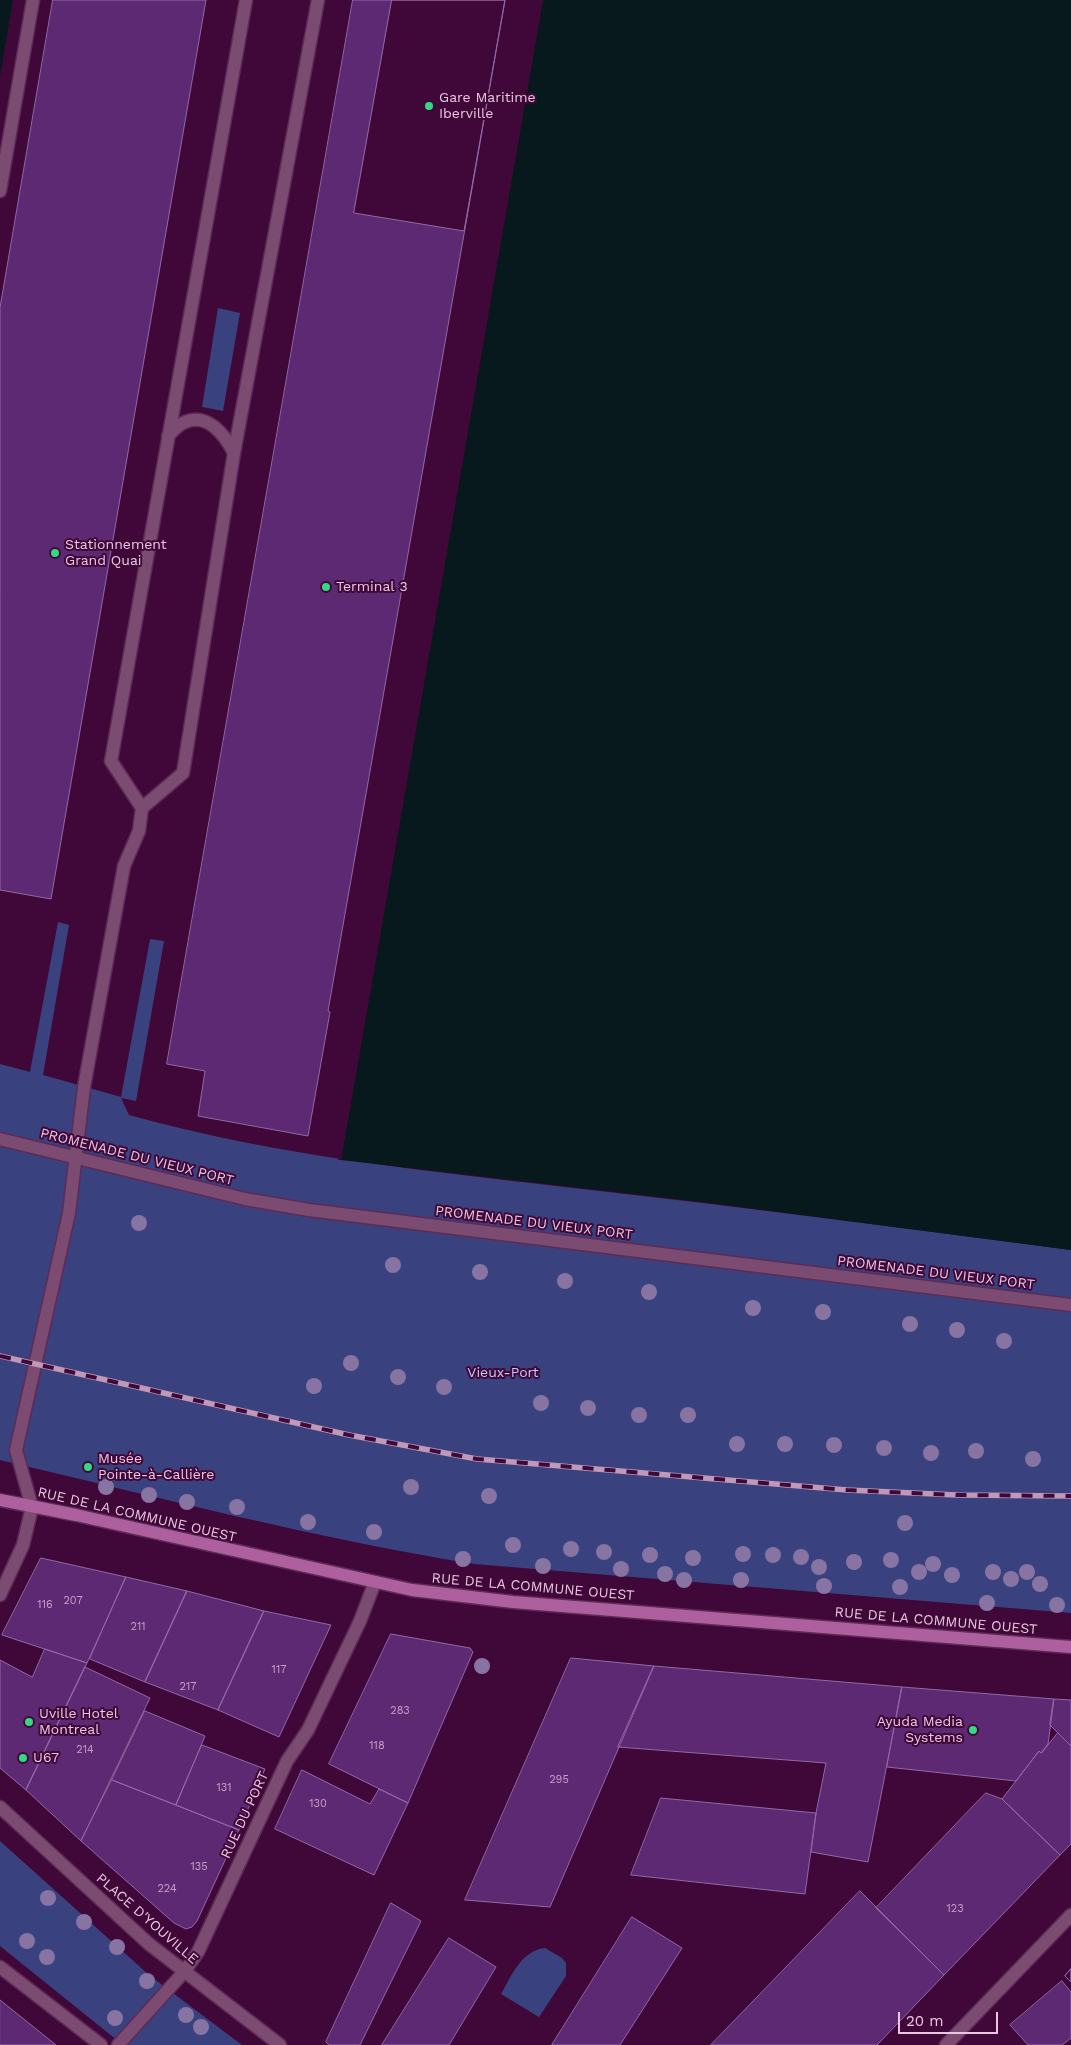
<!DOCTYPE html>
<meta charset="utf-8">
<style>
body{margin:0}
#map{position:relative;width:1071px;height:2045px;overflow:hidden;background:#400838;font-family:"Work Sans",sans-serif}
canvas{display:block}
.scale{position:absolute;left:898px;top:2012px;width:100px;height:22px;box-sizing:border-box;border:2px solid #e9c7e1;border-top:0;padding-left:6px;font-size:15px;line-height:18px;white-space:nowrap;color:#e9c7e1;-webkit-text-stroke:4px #400838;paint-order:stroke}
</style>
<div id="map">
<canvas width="1071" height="2045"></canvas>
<div class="scale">20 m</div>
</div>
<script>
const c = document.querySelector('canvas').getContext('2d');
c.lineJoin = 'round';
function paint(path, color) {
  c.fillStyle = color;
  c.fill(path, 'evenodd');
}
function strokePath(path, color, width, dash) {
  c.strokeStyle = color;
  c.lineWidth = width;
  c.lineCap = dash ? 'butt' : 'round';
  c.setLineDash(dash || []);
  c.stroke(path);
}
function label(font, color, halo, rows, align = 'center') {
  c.font = font + ' "Work Sans",sans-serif';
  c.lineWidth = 4;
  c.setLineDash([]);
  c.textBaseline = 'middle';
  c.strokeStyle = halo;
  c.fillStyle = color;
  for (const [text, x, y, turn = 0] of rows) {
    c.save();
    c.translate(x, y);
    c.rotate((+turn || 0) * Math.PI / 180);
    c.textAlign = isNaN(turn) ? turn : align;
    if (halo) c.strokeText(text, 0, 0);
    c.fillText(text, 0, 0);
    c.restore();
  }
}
const green = new Path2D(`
 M 218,308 L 240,313 L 223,411 L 202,407 Z
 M 58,922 L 69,925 L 43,1075 L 121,1097 L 150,939 L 164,941 L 136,1101 L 121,1098 L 129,1115 C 280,1157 436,1172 591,1190 C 751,1208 911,1229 1071,1250 L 1071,1613 L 474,1564 C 314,1538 157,1497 0,1460 L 0,1064 L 30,1072 Z
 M 0,1841 L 149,1975 L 242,2045 L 123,2045 L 0,1946 Z
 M 545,1948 L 562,1958 L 566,1963 L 566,1976 L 539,2017 L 501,1994 C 512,1975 521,1951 545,1948 Z`);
const water = new Path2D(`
 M 0,0 L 13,0 L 0,77 Z
 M 543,0 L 1071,0 L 1071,1250 L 702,1202 L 341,1160 Z`);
const pier = new Path2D(`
 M 13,0 L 16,0 L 2,78 L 0,80 Z
 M 540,0 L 543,0 L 341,1160 L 338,1160 Z`);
const building = new Path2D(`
 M 53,0 L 206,0 L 51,899 L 0,890 L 0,308 Z
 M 353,0 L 505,0 L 328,1011 L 330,1012 L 308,1136 L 198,1116 L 205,1071 L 167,1064 Z
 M 392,0 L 505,0 L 464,231 L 354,213 Z
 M 41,1558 L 126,1577 L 87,1663 L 2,1635 Z
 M 126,1577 L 187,1591 L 145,1682 L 90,1659 Z
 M 187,1591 L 264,1611 L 218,1710 L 145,1682 Z
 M 264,1611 L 331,1625 L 279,1737 L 218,1710 Z
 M 391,1634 L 470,1648 L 473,1652 L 408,1803 L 329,1764 Z
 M 45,1649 L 87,1663 L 26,1790 L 0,1768 L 0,1660 L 32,1677 Z
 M 571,1658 L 654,1666 L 550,1907 L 465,1900 Z
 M 654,1666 L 902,1687 L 868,1862 L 811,1852 L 816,1813 L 826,1763 L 618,1747 Z
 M 85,1667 L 150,1698 L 81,1841 L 26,1790 Z
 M 902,1687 L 1054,1699 L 1048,1744 L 1041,1753 L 1039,1751 L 1016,1781 L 887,1767 Z
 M 1054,1699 L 1071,1700 L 1071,1746 L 1050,1725 Z
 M 145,1711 L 205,1736 L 176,1805 L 112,1780 Z
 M 1058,1733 L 1071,1746 L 1071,1844 L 1060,1855 L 1002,1799 L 1039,1751 L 1041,1753 Z
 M 202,1745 L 265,1769 L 239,1830 L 176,1805 Z
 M 302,1770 L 370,1804 L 379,1789 L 408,1803 L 374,1875 L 275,1829 Z
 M 112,1780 L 239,1830 L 197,1921 L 192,1927 L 186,1929 L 174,1923 L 81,1841 Z
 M 986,1793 L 1002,1799 L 1060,1855 L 944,1975 L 876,1908 Z
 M 661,1798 L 816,1813 L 805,1894 L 631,1875 Z
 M 860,1891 L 944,1975 L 877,2045 L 711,2045 Z
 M 391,1903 L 421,1921 L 360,2045 L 329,2045 L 326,2042 Z
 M 632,1917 L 682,1948 L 620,2045 L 552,2045 Z
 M 449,1938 L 496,1967 L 449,2045 L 382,2045 Z
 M 1071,1969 L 1071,1982 L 1065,1976 Z
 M 1071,1969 L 1071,1982 L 1065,1976 Z
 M 1062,1981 L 1071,1992 L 1071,2038 L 1062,2045 L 1028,2045 L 1010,2025 Z
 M 0,2000 L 56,2045 L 0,2045 Z`);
const lane = new Path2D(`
 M 0,191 L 33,0
 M 168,436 C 173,431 178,425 183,423 C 207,411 225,435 234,453
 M 142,808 L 183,773 L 234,453 L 318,0
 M 32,1507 L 16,1450 L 69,1213 L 84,1087 L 124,866 L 139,831 L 142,808 L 111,761 L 246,0`);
const street = new Path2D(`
 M 0,1139 L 245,1199 L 309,1210 L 1071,1305
 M 0,1595 L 23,1545 L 32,1507
 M 0,1807 L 149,1944 L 280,2045
 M 0,1967 L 101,2045
 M 118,2045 L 184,1972 L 198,1952 L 287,1761 L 308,1730 L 360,1621 L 375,1582
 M 946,2045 L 1071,1915`);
const secondary = new Path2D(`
 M 0,1500 L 76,1515 L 412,1590 L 513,1602 L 1071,1647`);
const rail = new Path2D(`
 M 0,1356 L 349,1435 L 477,1459 L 847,1490 L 957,1495 L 1071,1496`);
const trees = [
 [139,1223],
 [393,1265],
 [480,1272],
 [565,1281],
 [649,1292],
 [753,1308],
 [823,1312],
 [910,1324],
 [957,1330],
 [1004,1341],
 [351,1363],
 [398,1377],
 [314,1386],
 [444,1387],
 [541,1403],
 [588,1408],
 [639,1415],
 [688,1415],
 [737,1444],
 [785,1444],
 [834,1445],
 [884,1448],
 [976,1451],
 [931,1453],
 [1033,1459],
 [106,1487],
 [411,1487],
 [149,1495],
 [489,1496],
 [187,1502],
 [237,1507],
 [308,1522],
 [905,1523],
 [374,1532],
 [513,1545],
 [571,1549],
 [604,1552],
 [743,1554],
 [650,1555],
 [773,1555],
 [801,1557],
 [693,1558],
 [463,1559],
 [891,1560],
 [854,1562],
 [933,1564],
 [543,1566],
 [819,1567],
 [621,1569],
 [919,1572],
 [993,1572],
 [1027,1572],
 [665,1574],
 [952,1575],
 [1011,1579],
 [684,1580],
 [741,1580],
 [1040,1584],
 [824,1586],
 [900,1587],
 [987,1603],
 [1057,1605],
 [482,1666],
 [48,1898],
 [84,1922],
 [27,1941],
 [117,1947],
 [47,1957],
 [147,1981],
 [186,2015],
 [115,2018],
 [201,2027]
];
const markers = [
 [429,106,5,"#32d882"],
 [55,553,5,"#32d882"],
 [326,587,5,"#32d882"],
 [88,1467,5,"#32d882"],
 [29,1722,5,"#32d882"],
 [973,1730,5,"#32d882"],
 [23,1758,5,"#32d882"]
];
const numberNames = [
 ["207",73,1601],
 ["116",45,1605],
 ["211",138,1627],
 ["117",279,1670],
 ["217",188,1687],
 ["283",400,1711],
 ["118",377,1746],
 ["214",85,1750],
 ["295",559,1780],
 ["131",224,1788],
 ["130",318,1804],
 ["135",199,1867],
 ["224",167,1889],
 ["123",955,1909]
];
const poiNames = [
 ["Gare Maritime",439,98],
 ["Iberville",439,114],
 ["Stationnement",65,545],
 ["Grand Quai",65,561],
 ["Terminal 3",336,587],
 ["Musée",98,1459],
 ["Pointe-à-Callière",98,1475],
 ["Uville Hotel",39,1714],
 ["Montreal",39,1730],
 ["Ayuda Media",963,1722,"right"],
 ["Systems",963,1738,"right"],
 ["U67",33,1758]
];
const streetNames = [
 ["PROMENADE DU VIEUX PORT",137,1157,14],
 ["PROMENADE DU VIEUX PORT",534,1223,7],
 ["PROMENADE DU VIEUX PORT",936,1273,7],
 ["RUE DE LA COMMUNE OUEST",137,1515,13],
 ["RUE DE LA COMMUNE OUEST",533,1587,5],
 ["RUE DE LA COMMUNE OUEST",936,1621,5],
 ["RUE DU PORT",245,1815,-65],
 ["PLACE D'YOUVILLE",147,1919,41]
];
const parkNames = [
 ["Vieux-Port",503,1373]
];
paint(green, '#39427e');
paint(water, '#07191d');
paint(pier, '#400838');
paint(building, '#5d2973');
strokePath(building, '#9268a6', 1);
strokePath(lane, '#5e2a56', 15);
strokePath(street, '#5e2a56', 15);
strokePath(secondary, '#5e2a56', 15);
strokePath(lane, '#7c4b72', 12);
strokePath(street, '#7c4b72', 12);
strokePath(secondary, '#ad5f9e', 12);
strokePath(rail, '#c098b8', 5.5);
strokePath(rail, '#400838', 4, [11]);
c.fillStyle = '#8874a2';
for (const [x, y] of trees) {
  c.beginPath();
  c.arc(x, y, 8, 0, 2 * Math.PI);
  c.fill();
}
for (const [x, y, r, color] of markers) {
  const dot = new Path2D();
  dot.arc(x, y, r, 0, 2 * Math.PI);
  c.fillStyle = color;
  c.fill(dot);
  strokePath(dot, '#400838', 2);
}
label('11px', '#c6a0c6', null, numberNames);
label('14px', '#e9c7e1', '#400838', poiNames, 'left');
label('14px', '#e9c7e1', '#400838', streetNames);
label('14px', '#c2ccf9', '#400838', parkNames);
</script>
